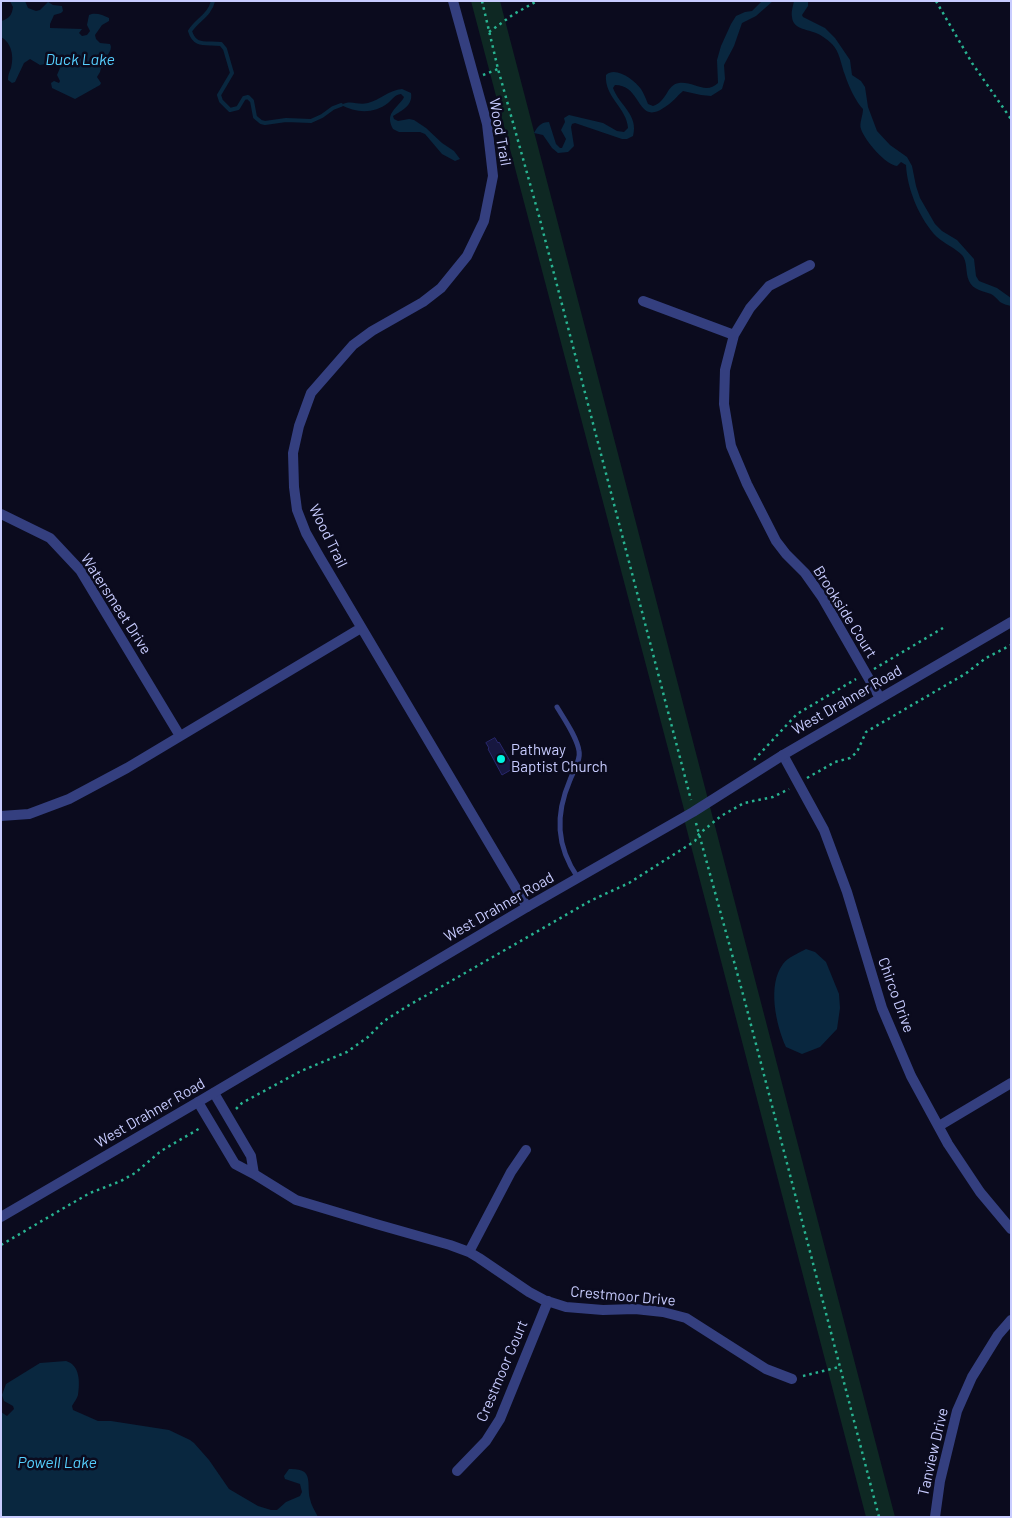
<!DOCTYPE html>
<style>
body{margin:0}
#map{position:relative;width:1012px;height:1518px;overflow:hidden;background:#0b0b1e;font-family:Barlow,sans-serif}
canvas{display:block}
.frame{position:absolute;inset:0;border:2px solid #c8ccff;pointer-events:none}
</style>
<div id="map">
<canvas width="1012" height="1518"></canvas>
<div class="frame"></div>
</div>
<script>
const c = document.querySelector('canvas').getContext('2d');
c.lineJoin = 'round';
function paint(path, color) {
  c.fillStyle = color;
  c.fill(path, 'evenodd');
}
function strokePath(path, color, width, dash) {
  c.strokeStyle = color;
  c.lineWidth = width;
  c.lineCap = dash ? 'butt' : 'round';
  c.setLineDash(dash || []);
  c.stroke(path);
}
function label(font, color, halo, rows, align = 'center') {
  c.font = font + ' Barlow,sans-serif';
  c.lineWidth = 5;
  c.setLineDash([]);
  c.textBaseline = 'middle';
  c.strokeStyle = halo;
  c.fillStyle = color;
  for (const [text, x, y, turn = 0] of rows) {
    c.save();
    c.translate(x, y);
    c.rotate((+turn || 0) * Math.PI / 180);
    c.textAlign = isNaN(turn) ? turn : align;
    if (halo) c.strokeText(text, 0, 0);
    c.fillText(text, 0, 0);
    c.restore();
  }
}
const green = new Path2D(`
 M 471,1 L 500,1 L 895,1517 L 866,1517 L 684,819 L 686,817 Z`);
const water = new Path2D(`
 M 10,1 L 25,1 L 28,8 L 36,11 L 40,10 L 48,2 L 53,5 L 62,6 L 63,11 L 61,13 L 54,15 L 50,24 L 50,28 L 82,29 L 79,33 L 82,36 L 87,35 L 90,31 L 87,25 L 89,15 C 95,12 103,15 109,18 L 109,21 L 102,25 L 95,35 L 96,39 L 100,43 L 110,44 C 113,49 108,54 105,59 L 110,61 L 110,64 L 101,68 L 100,72 L 97,77 L 101,83 L 100,85 L 75,99 L 52,88 L 51,83 L 54,81 L 59,83 L 60,81 L 57,75 L 60,68 L 59,65 L 51,63 L 40,65 L 30,59 L 24,63 L 15,82 L 12,83 L 8,80 C 8,75 9,73 11,68 C 14,57 12,43 1,37 L 1,21 C 9,19 12,15 13,7 Z
 M 762,1 L 773,1 L 756,16 L 742,23 L 734,46 L 724,65 L 725,79 L 722,89 L 711,96 L 701,95 L 683,91 C 677,96 672,103 665,107 C 636,127 643,85 615,85 L 613,88 C 619,105 639,115 633,136 L 627,139 L 622,139 L 575,123 L 572,124 L 571,127 L 574,146 L 568,152 L 558,153 L 552,148 L 543,135 L 534,133 C 538,126 541,122 549,122 L 556,144 L 560,148 L 562,148 L 566,139 L 561,130 L 565,122 L 564,118 L 569,115 L 603,123 L 617,131 L 624,132 L 628,128 C 627,108 604,97 606,75 C 616,66 634,80 641,89 C 644,94 646,99 648,104 L 653,106 C 668,101 666,85 679,83 C 693,81 706,95 718,83 L 717,60 L 721,46 L 731,24 L 736,16 L 745,12 L 752,11 Z
 M 794,1 L 808,1 L 808,6 L 802,15 L 803,17 L 825,28 L 835,38 L 850,60 L 852,75 L 861,81 L 865,87 L 868,107 L 877,131 L 890,145 L 907,157 L 912,166 L 916,186 L 920,198 L 935,224 L 942,231 L 957,240 L 974,259 L 976,276 L 979,281 L 997,288 L 1011,298 L 1011,306 C 1007,305 1003,304 1000,302 C 997,299 995,296 991,294 C 983,291 973,290 969,281 C 965,273 968,262 962,255 C 955,248 945,244 937,237 C 920,220 907,189 906,165 L 901,162 L 897,166 C 886,165 865,141 861,129 C 859,123 863,116 863,109 C 856,102 848,85 845,75 C 841,65 840,52 832,44 C 827,39 821,35 816,33 C 806,29 793,29 792,17 C 791,12 793,6 794,1 Z
 M 402,89 L 411,93 C 413,105 403,110 393,116 L 394,119 L 398,121 L 409,119 L 414,120 L 426,128 L 442,143 L 454,151 L 460,159 L 455,161 L 442,154 L 425,134 L 420,132 L 399,132 L 393,129 C 385,114 395,110 403,99 L 404,97 L 401,94 C 394,95 393,99 388,103 C 374,114 356,113 341,105 C 352,99 357,106 368,103 C 380,100 389,90 402,89 Z
 M 806,949 L 815,952 L 826,962 L 839,994 L 840,1008 L 837,1029 L 820,1047 L 802,1054 L 786,1047 C 776,1025 767,985 783,964 C 788,957 799,953 806,949 Z
 M 66,1361 C 80,1365 80,1382 78,1395 C 77,1399 74,1402 72,1406 L 73,1410 L 98,1421 L 111,1421 L 169,1430 L 190,1440 L 194,1443 L 209,1460 L 229,1489 L 258,1506 L 271,1510 L 277,1510 L 286,1502 L 300,1496 L 302,1492 L 300,1484 L 285,1479 L 284,1476 L 289,1469 C 315,1468 306,1483 310,1499 C 311,1505 315,1511 318,1517 L 1,1517 L 1,1412 L 7,1416 L 14,1409 L 13,1406 L 4,1401 L 2,1395 L 6,1384 L 40,1363 Z`);
const stream = new Path2D(`
 M 213,1 C 210,15 197,20 190,31 C 195,48 207,42 221,44 L 225,49 L 232,73 L 219,95 L 221,101 L 230,110 L 238,108 L 244,98 L 248,97 L 252,101 L 255,117 L 261,122 L 265,123 L 286,120 L 311,121 L 322,116 L 333,108 L 341,105`);
const building = new Path2D(`
 M 495,738 L 498,743 L 499,742 L 514,768 L 502,775 L 488,749 L 489,748 L 486,743 Z`);
const path = new Path2D(`
 M 482,1 L 498,69 L 539,216 L 691,800
 M 936,1 L 972,63 L 1011,119
 M 489,32 L 514,14 L 537,1
 M 483,75 L 498,69
 M 874,669 L 943,628
 M 754,760 L 797,714 L 856,679
 M 807,778 L 835,762 L 850,758 L 857,752 L 866,732 L 965,674 L 986,658 L 1011,645
 M 696,823 L 744,998 L 879,1517
 M 236,1109 L 242,1103 L 301,1071 L 347,1052 L 368,1037 L 384,1021 L 406,1007 L 590,901 L 629,883 L 695,841 L 699,834 L 721,816 L 744,803 L 773,797 L 789,789
 M 1,1245 L 69,1205 L 90,1193 L 121,1181 L 135,1173 L 161,1151 L 202,1127
 M 803,1376 L 839,1367`);
const service = new Path2D(`
 M 557,707 C 564,719 577,737 579,751 C 581,760 573,772 570,780 C 555,815 556,846 578,878`);
const minor = new Path2D(`
 M 453,1 L 487,124 L 493,176 L 484,221 L 467,256 L 441,288 L 423,302 L 372,331 L 353,345 L 311,393 L 299,426 L 293,453 L 294,487 L 297,510 L 306,533 L 319,556 L 527,907
 M 810,265 L 769,286 L 750,308 L 734,335 L 725,370 L 724,404 L 731,446 L 747,484 L 776,541 L 786,554 L 805,573 L 822,597 L 880,698
 M 643,301 L 734,335
 M 1,514 L 50,538 L 80,570 L 180,736
 M 783,755 L 824,830 L 847,892 L 882,1008 L 911,1076 L 948,1144 L 980,1192 L 1011,1229
 M 1,816 L 29,814 L 69,799 L 127,768 L 361,628
 M 198,1102 L 235,1164 L 254,1174 L 251,1156 L 214,1093
 M 939,1126 L 1011,1083
 M 254,1174 L 296,1200 L 376,1224 L 450,1245 L 469,1252 L 479,1258 L 529,1292 L 544,1300 L 566,1307 L 603,1310 L 635,1309 L 663,1312 L 686,1318 L 766,1369 L 792,1379
 M 469,1252 L 511,1172 L 526,1150
 M 457,1471 L 486,1441 L 500,1419 L 548,1301
 M 935,1517 L 940,1481 L 957,1411 L 972,1377 L 998,1335 L 1011,1320`);
const tertiary = new Path2D(`
 M 1,1217 L 198,1102 L 527,907 L 693,812 L 783,755 L 1011,622`);
const markers = [
 [501,759,5,"#00f3df"]
];
const streetNames = [
 ["Wood Trail",500,132,80],
 ["Wood Trail",328,536,64],
 ["Watersmeet Drive",116,604,57],
 ["Brookside Court",845,612,58],
 ["West Drahner Road",847,700,-30],
 ["West Drahner Road",499,907,-30],
 ["Chirco Drive",896,995,70],
 ["West Drahner Road",150,1113,-30],
 ["Crestmoor Drive",623,1296,5],
 ["Crestmoor Court",502,1371,-67],
 ["Tanview Drive",933,1452,-77]
];
const poiNames = [
 ["Pathway",511,750],
 ["Baptist Church",511,767]
];
const waterNames = [
 ["Duck Lake",80,60],
 ["Powell Lake",57,1463]
];
paint(green, '#0e2823');
paint(water, '#09273f');
strokePath(stream, '#09273f', 4);
paint(building, '#171740');
strokePath(building, '#29286d', 1);
strokePath(path, '#28b391', 2.5, [2.5, 4]);
strokePath(service, '#343f7f', 5);
strokePath(minor, '#343f7f', 10);
strokePath(tertiary, '#343f7f', 10);
for (const [x, y, r, color] of markers) {
  const dot = new Path2D();
  dot.arc(x, y, r, 0, 2 * Math.PI);
  c.fillStyle = color;
  c.fill(dot);
  strokePath(dot, '#0b0b1e', 2);
}
label('15px', '#c8ccff', '#0b0b1e', streetNames);
label('15px', '#c8ccff', '#0b0b1e', poiNames, 'left');
label('italic 16px', '#56d0ff', '#0b0b1e', waterNames);
</script>
